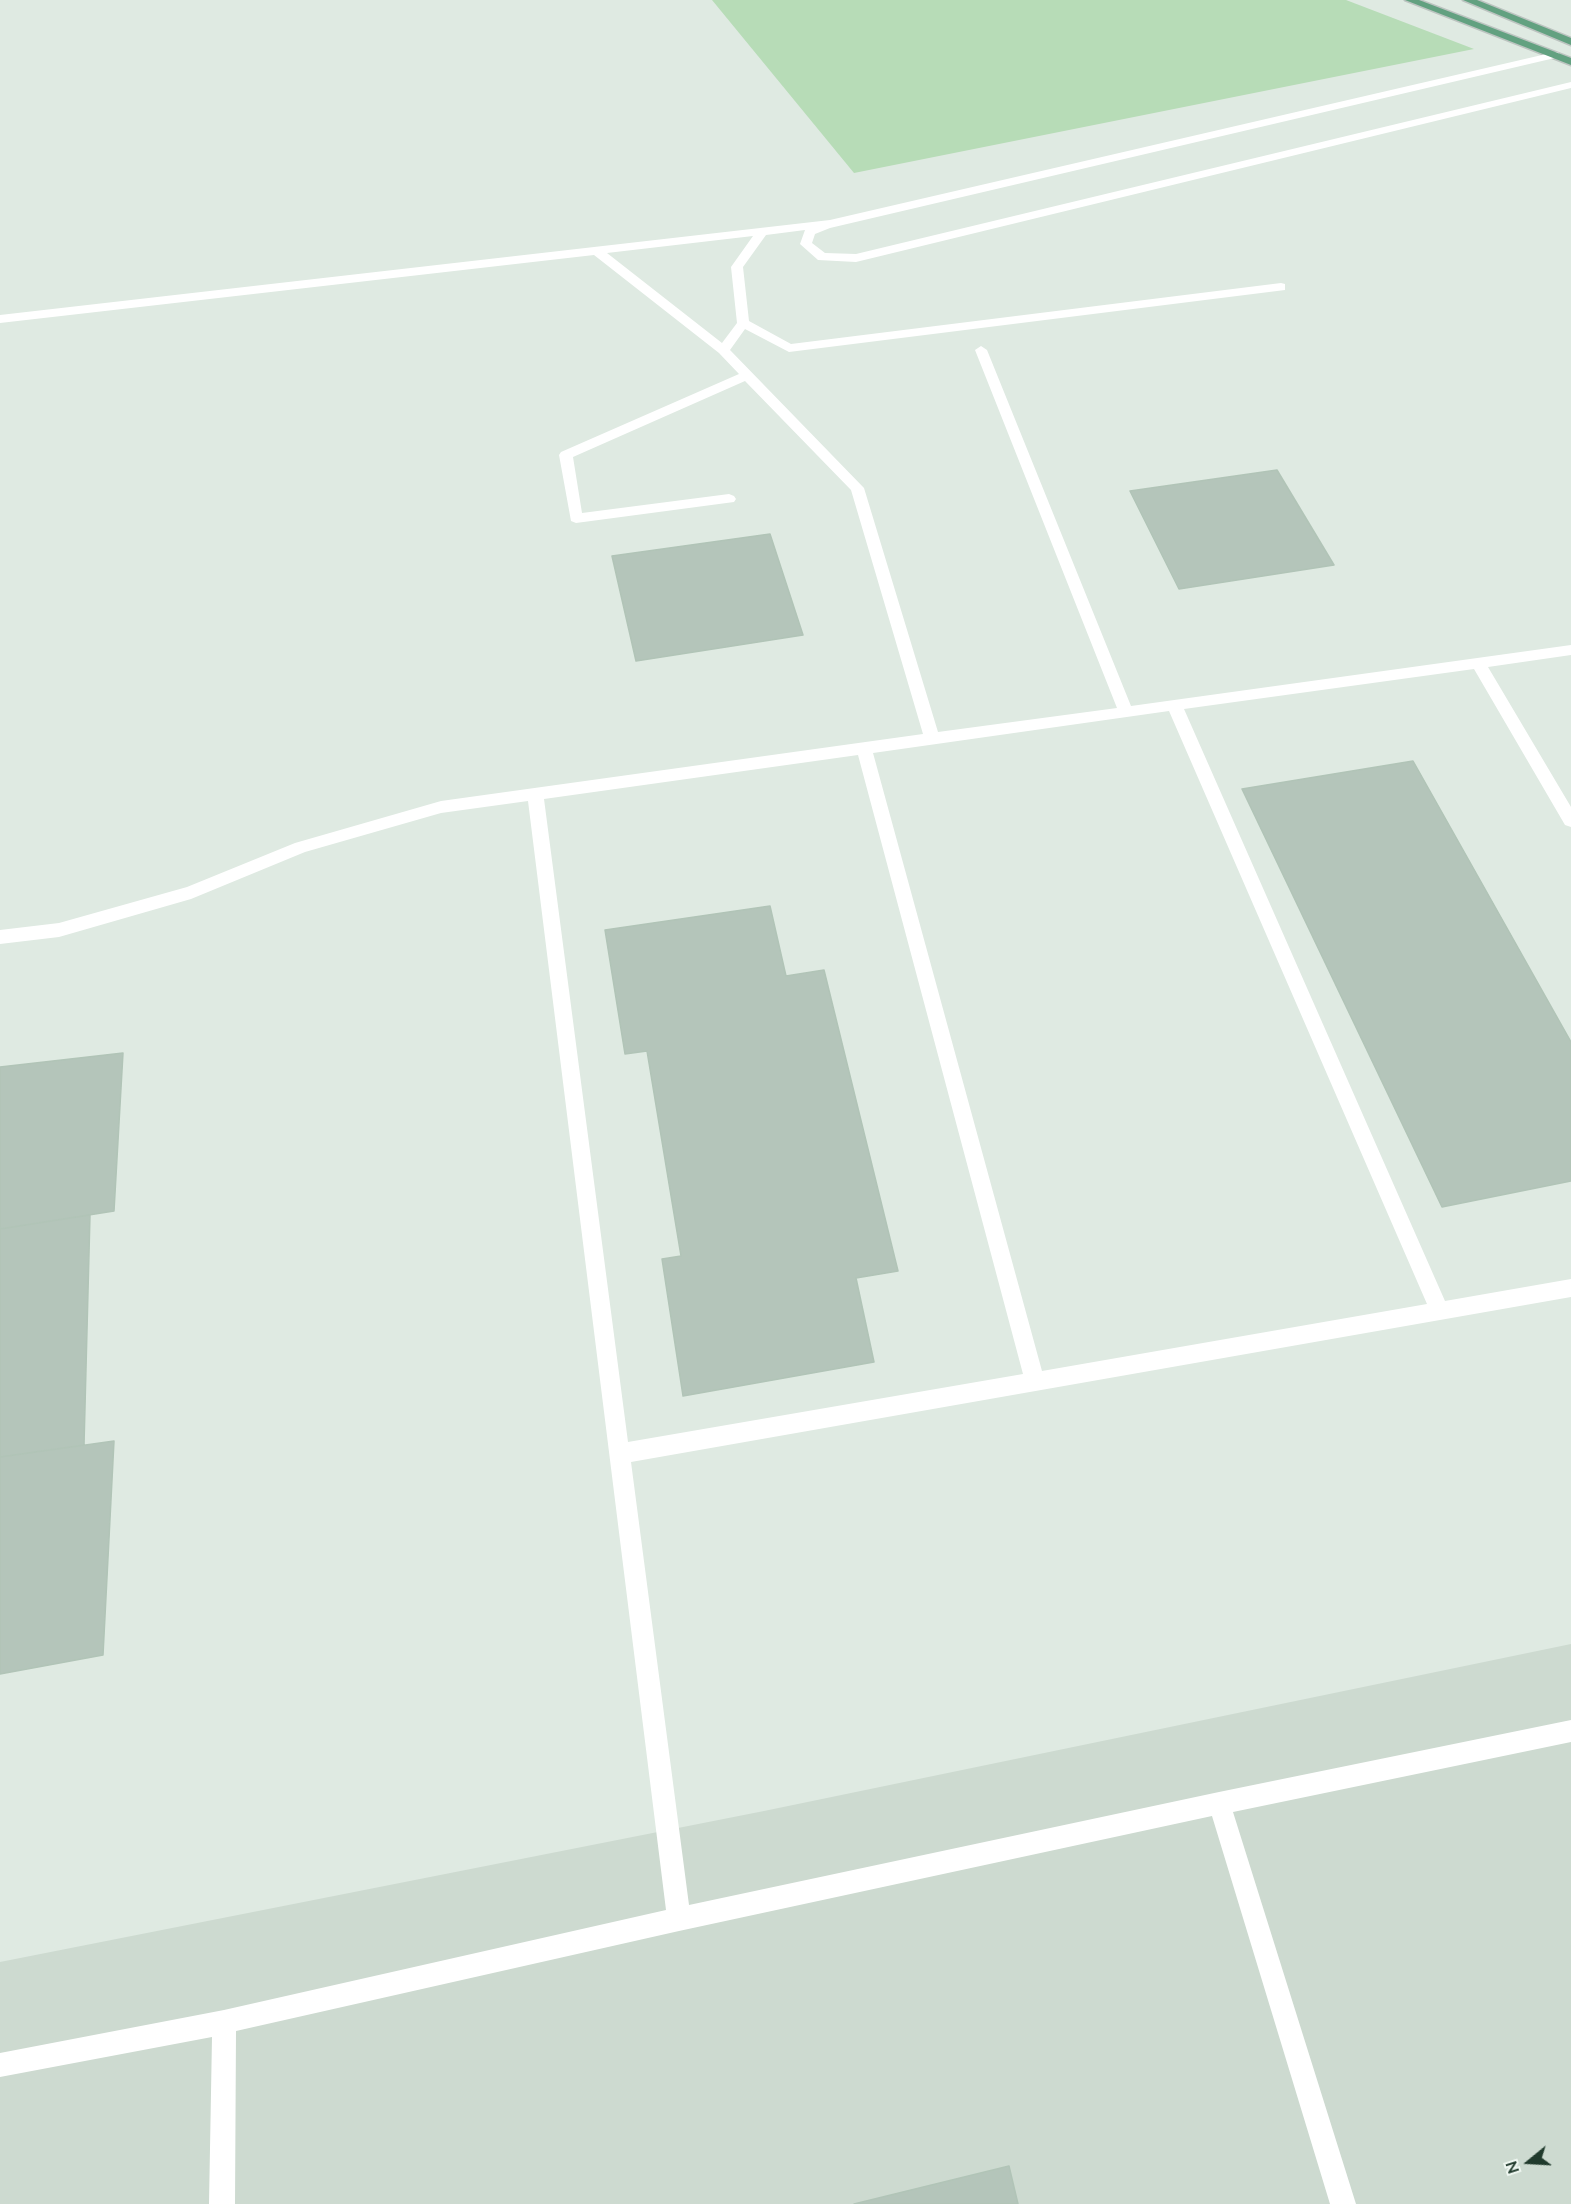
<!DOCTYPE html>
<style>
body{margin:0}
#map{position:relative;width:1571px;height:2204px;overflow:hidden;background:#dfeae2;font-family:Mulish,sans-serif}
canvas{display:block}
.north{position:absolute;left:1499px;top:2132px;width:60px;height:60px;-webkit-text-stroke:4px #eff7f1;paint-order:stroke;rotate:252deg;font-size:16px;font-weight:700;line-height:24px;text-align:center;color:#203a2c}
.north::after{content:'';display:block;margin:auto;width:21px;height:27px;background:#203a2c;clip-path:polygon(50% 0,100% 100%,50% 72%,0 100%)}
</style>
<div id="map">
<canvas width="1571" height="2204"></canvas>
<div class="north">N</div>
</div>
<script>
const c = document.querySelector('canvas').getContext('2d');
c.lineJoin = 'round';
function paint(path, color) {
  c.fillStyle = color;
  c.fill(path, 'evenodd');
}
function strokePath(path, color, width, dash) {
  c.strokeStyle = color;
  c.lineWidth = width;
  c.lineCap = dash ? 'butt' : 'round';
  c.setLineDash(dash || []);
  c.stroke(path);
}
const built = new Path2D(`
 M 1571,1644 L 1571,2204 L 0,2204 L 0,1962 L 764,1811 Z`);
const green = new Path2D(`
 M 712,0 L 1346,0 L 1474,49 L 854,173 Z`);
const building = new Path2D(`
 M 1277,470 L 1334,565 L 1179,589 L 1130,491 Z
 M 770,534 L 803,635 L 636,661 L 612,556 Z
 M 1413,761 L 1571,1042 L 1571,1181 L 1442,1207 L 1242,789 Z
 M 770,906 L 786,976 L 824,970 L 898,1271 L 856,1278 L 874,1362 L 683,1396 L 662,1259 L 681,1256 L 647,1051 L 625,1054 L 605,930 Z
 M 123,1053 L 114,1211 L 0,1229 L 0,1067 Z
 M 90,1215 L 84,1445 L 0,1457 L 0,1229 Z
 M 114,1441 L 103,1655 L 0,1674 L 0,1457 Z
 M 1009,2166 L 1018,2204 L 854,2204 Z`);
const minor = new Path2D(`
 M 1555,52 L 1559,53 L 1559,57 L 830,228 L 815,234 L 812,243 L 825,253 L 856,254 L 1571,82 L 1571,88 L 856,262 L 818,260 L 800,244 L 805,230 L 766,235 L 743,267 L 749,321 L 791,344 L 1281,283 L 1285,284 L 1285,290 L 789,352 L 745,329 L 730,350 L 864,488 L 938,732 L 1117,708 L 975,350 L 981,346 L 987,350 L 1131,706 L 1571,645 L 1571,655 L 1488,667 L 1571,807 L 1571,827 L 1565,825 L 1474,669 L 1184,709 L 1445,1301 L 1571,1279 L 1571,1297 L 631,1462 L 689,1905 L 1219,1792 L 1571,1720 L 1571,1742 L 1233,1812 L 1356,2204 L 1330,2204 L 1212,1816 L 679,1931 L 236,2031 L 235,2204 L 209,2204 L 212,2037 L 0,2077 L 0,2053 L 224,2010 L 666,1910 L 528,801 L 441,813 L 305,852 L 191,899 L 59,937 L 0,944 L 0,930 L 59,923 L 187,887 L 295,843 L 441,801 L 923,734 L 851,490 L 745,381 L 573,457 L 582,513 L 729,494 L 734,496 L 736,499 L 734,502 L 576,523 L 571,521 L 559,455 L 561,452 L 739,374 L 719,353 L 594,255 L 0,323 L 0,315 L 830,220 ZM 753,236 L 731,267 L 737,323 L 722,343 L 607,253 ZM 1169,711 L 1427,1304 L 1042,1371 L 873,753 ZM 858,755 L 1023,1374 L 628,1442 L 544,799 Z`);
const major = new Path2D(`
 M 1405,0 L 1419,0 L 1571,58 L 1571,65 Z
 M 1463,0 L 1477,0 L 1571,38 L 1571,45 Z`);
paint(built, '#cddad0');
paint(green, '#b7dcb7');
paint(building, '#b4c5ba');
strokePath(building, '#b1c4b7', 1.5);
strokePath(major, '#bcc4c0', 3);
paint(minor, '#fff');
paint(major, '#62a180');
</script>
